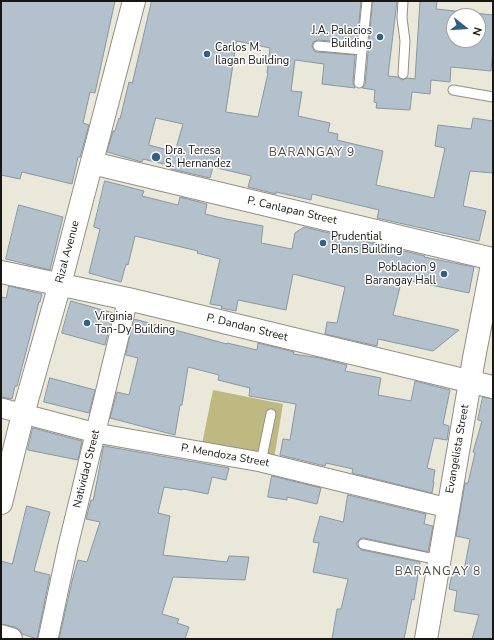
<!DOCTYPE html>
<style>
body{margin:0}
#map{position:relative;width:494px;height:640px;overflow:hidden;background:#eae9d9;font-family:"Nunito Sans",sans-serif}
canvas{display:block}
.frame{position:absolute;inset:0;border:2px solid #171611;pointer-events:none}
.north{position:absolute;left:446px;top:8px;width:40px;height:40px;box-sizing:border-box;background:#fff;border:1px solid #a2a2a0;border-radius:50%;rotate:107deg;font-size:11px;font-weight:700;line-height:16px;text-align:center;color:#171611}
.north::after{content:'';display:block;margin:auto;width:14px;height:18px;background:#316180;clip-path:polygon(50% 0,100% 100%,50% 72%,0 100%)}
</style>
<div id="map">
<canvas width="494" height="640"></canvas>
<div class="frame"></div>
<div class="north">N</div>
</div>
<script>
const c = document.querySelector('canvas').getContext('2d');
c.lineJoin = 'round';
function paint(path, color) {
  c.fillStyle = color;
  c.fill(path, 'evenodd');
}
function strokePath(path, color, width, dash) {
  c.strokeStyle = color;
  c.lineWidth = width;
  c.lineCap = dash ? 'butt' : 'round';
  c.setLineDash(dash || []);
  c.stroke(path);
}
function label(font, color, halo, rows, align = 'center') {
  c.font = font + ' "Nunito Sans",sans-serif';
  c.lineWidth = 3;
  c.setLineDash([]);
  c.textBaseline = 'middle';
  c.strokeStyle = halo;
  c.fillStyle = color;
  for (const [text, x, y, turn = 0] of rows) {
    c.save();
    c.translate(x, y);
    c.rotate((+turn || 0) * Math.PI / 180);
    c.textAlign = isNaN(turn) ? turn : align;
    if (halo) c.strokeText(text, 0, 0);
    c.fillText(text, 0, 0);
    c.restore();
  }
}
const green = new Path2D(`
 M 213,390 L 283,404 L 274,459 L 202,444 Z`);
const building = new Path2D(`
 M 1,1 L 115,1 L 95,93 L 90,92 L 83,123 L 89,125 L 80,157 L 78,157 L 72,184 L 22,172 L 20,179 L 1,175 Z
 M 152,1 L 361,1 L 357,43 L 318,40 L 313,42 L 312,46 L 314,51 L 317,52 L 355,55 L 353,82 L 355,88 L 322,84 L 324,64 L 295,60 L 291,91 L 302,92 L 298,116 L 330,123 L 328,132 L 338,134 L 337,140 L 383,151 L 376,185 L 434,198 L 445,148 L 435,146 L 438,125 L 471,129 L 473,118 L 493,121 L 493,173 L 470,171 L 463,206 L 486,211 L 479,241 L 377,218 L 379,210 L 312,194 L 311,200 L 276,192 L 276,194 L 248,187 L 251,176 L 213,167 L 210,178 L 171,169 L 172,166 L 143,159 L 142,162 L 107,152 L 113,131 L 115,131 L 119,118 L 120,119 L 129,82 L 132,83 ZM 237,41 L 270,48 L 267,73 L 268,73 L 258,117 L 226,112 ZM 156,118 L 183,124 L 175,152 L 149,145 Z
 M 373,1 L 397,1 L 388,76 L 398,77 L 402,80 L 407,78 L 415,79 L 420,1 L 437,1 L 436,9 L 493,15 L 493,47 L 491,71 L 451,67 L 450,82 L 431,80 L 430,94 L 412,92 L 410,110 L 376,108 L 377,103 L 374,102 L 375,90 L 362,88 L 365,84 ZM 454,16 L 478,16 L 478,40 L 454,40 Z
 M 105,181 L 144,191 L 142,196 L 178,205 L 180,197 L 207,204 L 205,214 L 226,219 L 263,226 L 261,243 L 292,249 L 295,233 L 304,227 L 425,256 L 424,257 L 474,267 L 469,293 L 402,279 L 393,315 L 459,330 L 433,351 L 378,339 L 377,346 L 325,334 L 327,322 L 337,323 L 345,287 L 293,274 L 286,310 L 238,300 L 236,311 L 221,308 L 222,306 L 210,304 L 220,259 L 197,253 L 198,251 L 135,236 L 128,265 L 126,264 L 121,282 L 89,273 L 100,229 L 94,227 Z
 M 19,205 L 63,217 L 50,270 L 6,259 Z
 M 9,286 L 42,294 L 40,302 L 39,302 L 17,386 L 15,386 L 12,399 L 1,397 L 1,297 L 6,298 Z
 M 71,301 L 113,313 L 105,345 L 62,333 Z
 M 134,319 L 227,344 L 227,343 L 257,350 L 258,343 L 294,352 L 293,354 L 320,358 L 347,365 L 345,371 L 381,378 L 378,395 L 411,401 L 415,381 L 450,390 L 443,424 L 449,426 L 447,440 L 434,438 L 427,468 L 435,470 L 433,482 L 434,482 L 432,493 L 352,473 L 353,469 L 326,463 L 325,466 L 280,455 L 283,439 L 290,440 L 296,404 L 249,396 L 250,388 L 218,380 L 219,375 L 188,367 L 182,405 L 180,405 L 175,435 L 110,418 L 117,392 L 129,395 L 138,358 L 126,355 Z
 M 50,378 L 95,390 L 89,413 L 44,402 Z
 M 483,397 L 493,399 L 493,639 L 472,639 L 479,615 L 454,611 L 457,591 L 449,589 L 452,574 L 463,576 L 470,539 L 456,536 L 465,483 L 468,483 L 475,453 L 473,452 L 482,421 L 478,420 Z
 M 33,428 L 82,441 L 78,460 L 28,450 Z
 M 104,446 L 229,468 L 226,480 L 212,477 L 208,494 L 183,489 L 182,490 L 164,487 L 158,513 L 170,516 L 163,555 L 227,562 L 229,556 L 249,557 L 245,580 L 173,577 L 162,614 L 179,619 L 177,623 L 189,627 L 185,639 L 59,639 L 72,581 L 78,560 L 87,562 L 100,522 L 86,519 L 91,500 L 93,500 Z
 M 272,476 L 321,488 L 317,504 L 287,497 L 287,500 L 268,497 Z
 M 348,495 L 426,514 L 424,524 L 433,526 L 428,552 L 364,538 L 361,538 L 357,542 L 357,546 L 362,550 L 420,562 L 414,600 L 412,599 L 404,639 L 332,639 L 337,609 L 341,609 L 348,579 L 313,572 L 319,543 L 313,542 L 320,516 L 343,522 Z
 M 27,506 L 50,512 L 34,571 L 50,575 L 37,639 L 22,634 L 20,630 L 15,627 L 1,624 L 1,561 L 12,564 Z`);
const service = new Path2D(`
 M 318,46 L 362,50
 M 403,74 L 405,41 L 402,18 L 403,1
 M 359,83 L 362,50 L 367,1
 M 453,90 L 493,97
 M 261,462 L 271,414
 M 363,544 L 439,560`);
const minor = new Path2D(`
 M 1,408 L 96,433 L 261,462 L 448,508
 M 48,639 L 67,550 L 128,299`);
const tertiary = new Path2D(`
 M 92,163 L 493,259
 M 1,272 L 128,299 L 493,387
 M 1,636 L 11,639
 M 426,639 L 474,358 L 493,259`);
const secondary = new Path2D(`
 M 1,503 L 23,414 L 60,284 L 134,1`);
const markers = [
 [380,37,4,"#316180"],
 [207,54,4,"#316180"],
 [156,157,5,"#316180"],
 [323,243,4,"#316180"],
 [444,274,4,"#316180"],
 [87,323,4,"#316180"]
];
const poiNames = [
 ["J.A. Palacios",372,31,"right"],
 ["Building",372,44,"right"],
 ["Carlos M.",215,48],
 ["Ilagan Building",215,61],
 ["Dra. Teresa",165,151],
 ["S. Hernandez",165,164],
 ["Prudential",331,237],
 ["Plans Building",331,250],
 ["Poblacion 9",436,268,"right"],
 ["Barangay Hall",436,281,"right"],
 ["Virginia",95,317],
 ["Tan-Dy Building",95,330]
];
const streetNames = [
 ["P. Canlapan Street",292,211,13],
 ["Rizal Avenue",68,252,-75],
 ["P. Dandan Street",247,328,14],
 ["Evangelista Street",458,449,-80],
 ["P. Mendoza Street",225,456,10],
 ["Natividad Street",87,469,-76]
];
const neighbourhoodNames = [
 ["BARANGAY 9",312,153],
 ["BARANGAY 8",438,572]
];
paint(green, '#beb980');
paint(building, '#b2c1cb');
strokePath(building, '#8897a1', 1);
strokePath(service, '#919081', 11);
strokePath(minor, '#919081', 21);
strokePath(tertiary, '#919081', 24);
strokePath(secondary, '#919081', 24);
strokePath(service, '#fff', 9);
strokePath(minor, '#fff', 19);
strokePath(tertiary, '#fff', 22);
strokePath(secondary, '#fff', 22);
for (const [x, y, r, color] of markers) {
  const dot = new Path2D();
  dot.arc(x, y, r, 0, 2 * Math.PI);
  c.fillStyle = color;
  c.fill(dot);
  strokePath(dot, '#fff', 1.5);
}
label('11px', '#171611', '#fff', poiNames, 'left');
label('11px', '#171611', '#fff', streetNames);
c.letterSpacing = '1px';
label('12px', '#4d4c3e', '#fff', neighbourhoodNames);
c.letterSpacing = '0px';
</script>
